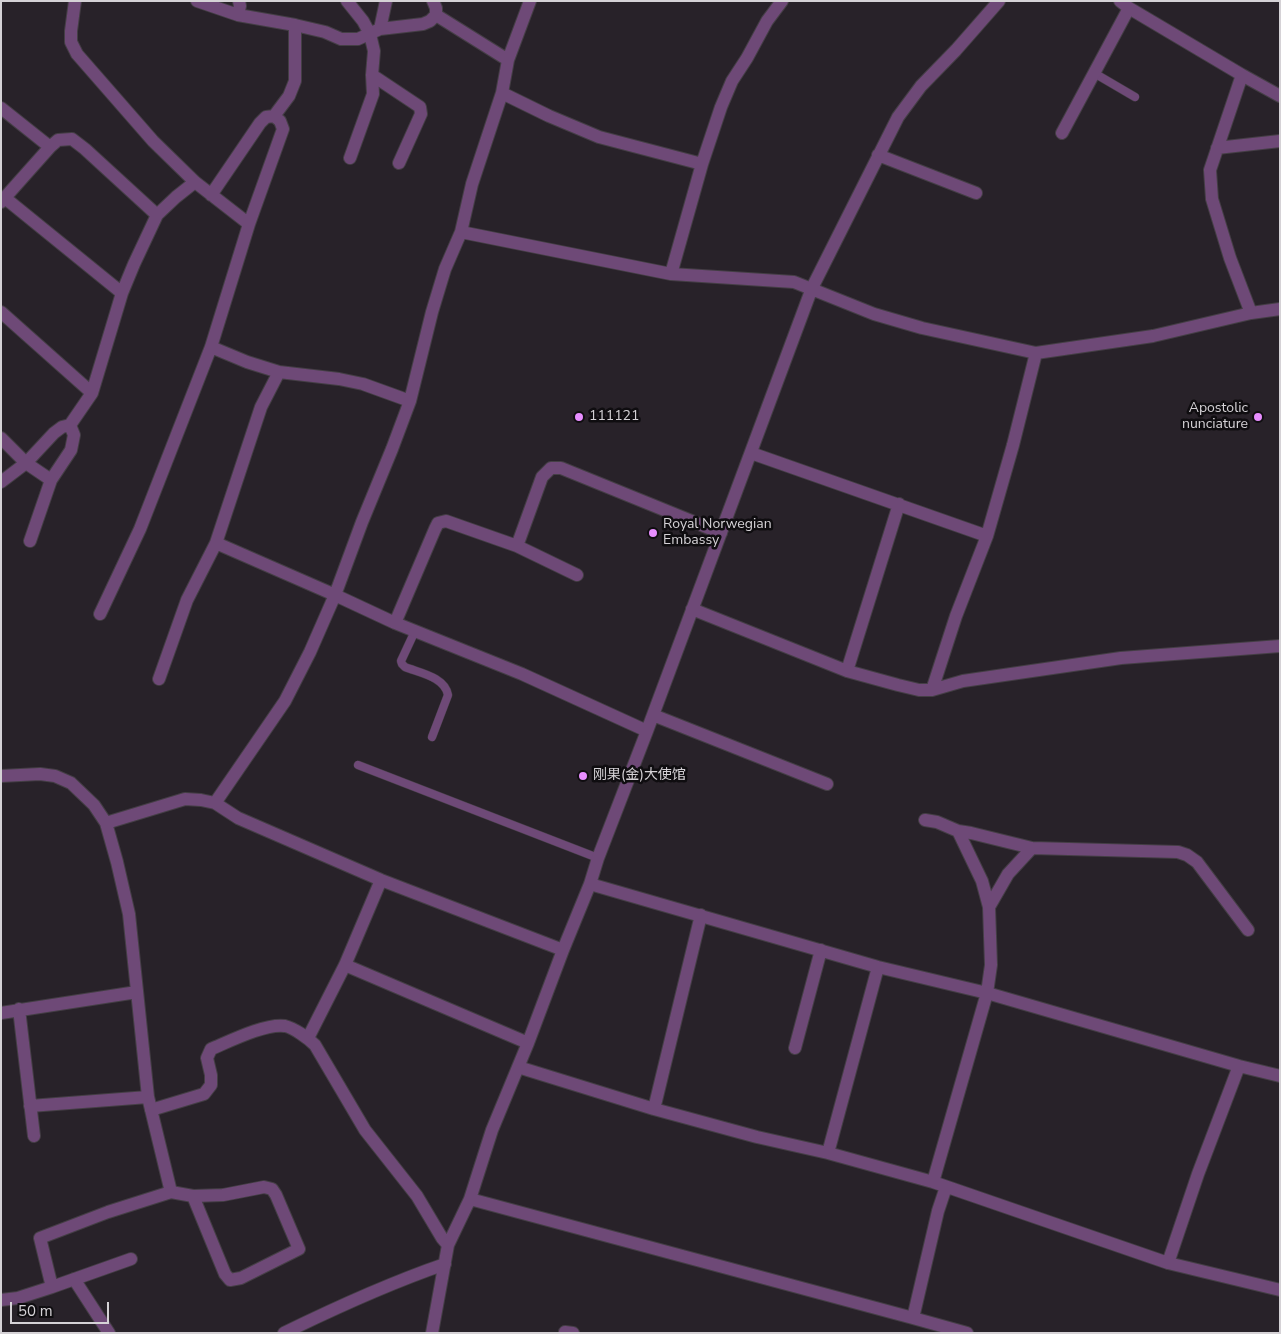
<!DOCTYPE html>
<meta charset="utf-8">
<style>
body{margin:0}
#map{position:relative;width:1281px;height:1334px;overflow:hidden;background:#282229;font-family:"Nunito Sans",sans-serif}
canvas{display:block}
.frame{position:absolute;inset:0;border:2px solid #d5d2d6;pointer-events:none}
.scale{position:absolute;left:10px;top:1302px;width:99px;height:22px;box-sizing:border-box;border:2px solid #d5d2d6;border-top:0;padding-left:6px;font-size:15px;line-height:18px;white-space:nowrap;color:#d5d2d6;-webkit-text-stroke:4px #0f0d10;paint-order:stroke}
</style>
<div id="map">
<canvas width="1281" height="1334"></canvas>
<div class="frame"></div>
<div class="scale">50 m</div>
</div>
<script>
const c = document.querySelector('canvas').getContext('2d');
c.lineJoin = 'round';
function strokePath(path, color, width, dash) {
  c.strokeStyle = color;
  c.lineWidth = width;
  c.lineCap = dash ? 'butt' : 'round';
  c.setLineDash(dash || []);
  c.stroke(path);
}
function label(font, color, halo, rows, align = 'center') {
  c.font = font + ' "Nunito Sans","Noto Sans SC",sans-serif';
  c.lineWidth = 5;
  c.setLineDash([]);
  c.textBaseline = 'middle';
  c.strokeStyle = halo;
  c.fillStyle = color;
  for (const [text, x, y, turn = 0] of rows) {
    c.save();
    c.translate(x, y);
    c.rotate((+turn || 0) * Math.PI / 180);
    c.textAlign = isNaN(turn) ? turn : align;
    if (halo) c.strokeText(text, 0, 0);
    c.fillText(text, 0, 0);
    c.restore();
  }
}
const lane = new Path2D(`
 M 1094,73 L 1135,97
 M 415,631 L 401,661 L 402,664 L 405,667 C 420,673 445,677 448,695 L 432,737
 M 358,765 L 598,858`);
const street = new Path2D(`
 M 75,1 L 71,31 L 71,42 L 77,54 L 153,141 L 195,182 L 249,224
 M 197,1 L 238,15 L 295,25 L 295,81 L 289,96 L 274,116 L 266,117 L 260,123 L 211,195
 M 347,1 L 363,21 L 370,34 L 374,51 L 372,75 L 373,94 L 350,158
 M 433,1 L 436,8 L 436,15 L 508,60
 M 1120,1 L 1129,8 L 1242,75 L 1280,96
 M 238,15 L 240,6 L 239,1
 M 295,25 L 325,32 L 341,39 L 358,39 L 380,29 L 423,24 L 430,21 L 436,15
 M 380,29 L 386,1
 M 372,75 L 420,107 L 421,114 L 399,163
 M 1242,75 L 1210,170 L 1212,199 L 1230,258 L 1251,313
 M 502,93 L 549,116 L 599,137 L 702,164 L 671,274
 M 1,108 L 50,147
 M 1062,133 L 1129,8
 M 1217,148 L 1280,141
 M 878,155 L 976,193
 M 702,164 L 721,107 L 732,81 L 747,58 L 767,21 L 782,1
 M 5,198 L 122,293
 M 1,202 L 50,147 L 58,140 L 72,139 L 85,149 L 157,215
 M 461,232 L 671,274 L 794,282 L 874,314 L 922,328 L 1036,353 L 1153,336 L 1251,313 L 1280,309
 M 1,312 L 92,393
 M 211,347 L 247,362 L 279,372 L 339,379 L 363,384 L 410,401
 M 1,438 L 26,463 L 51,480
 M 751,453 L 987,536 L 956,616 L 932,690
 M 1,482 L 26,463 L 54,433 L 62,427 L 70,425 L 92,393 L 122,293 L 134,264 L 157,215 L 176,197 L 195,182
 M 987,536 L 1013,445 L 1036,353
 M 30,541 L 51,480 L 71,450 L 74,435 L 70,425
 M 216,543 L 335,595 L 395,623 L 522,674 L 647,731
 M 517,546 L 542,477 L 551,468 L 561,468 L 721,533
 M 692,609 L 847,671 L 898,685 L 919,690 L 932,690 L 963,681 L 1121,658 L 1280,646
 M 100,614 L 140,529 L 211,347 L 249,224 L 283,129 L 280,121 L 274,116
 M 395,623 L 435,529 L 438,523 L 446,521 L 517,546 L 577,575
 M 847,671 L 899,504
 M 159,679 L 187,600 L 216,543 L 261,407 L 279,372
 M 653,715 L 827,784
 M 1,776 L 40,774 L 55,776 L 71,783 L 94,805 L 106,823 L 117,862 L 129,914 L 148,1097 L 171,1192 L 108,1212 L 40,1238 L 52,1287
 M 215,803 L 285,701 L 310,652 L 335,595 L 362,522 L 392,449 L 410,401 L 432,312 L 445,269 L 461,232 L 472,184 L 502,93 L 508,60 L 530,1
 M 925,820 L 937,822 L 958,831 L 971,833 L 1032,848 L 1178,852 L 1187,855 L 1197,862 L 1248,930
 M 106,823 L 185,799 L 201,800 L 215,803 L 238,818 L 381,880 L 563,950
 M 590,884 L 878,967 L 987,993 L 1239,1066 L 1280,1076
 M 989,907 L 1008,874 L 1032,848
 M 345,965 L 528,1043
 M 19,1009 L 34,1136
 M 1,1013 L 137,992
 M 308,1038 L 345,965 L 381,880
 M 795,1048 L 821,950
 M 518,1067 L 654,1109 L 757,1137 L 828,1153 L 933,1182 L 1168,1263 L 1280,1290
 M 30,1106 L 148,1097
 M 654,1109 L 701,915
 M 151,1110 L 204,1094 L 211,1085 L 211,1075 L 207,1058 L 211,1049 C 230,1041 266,1023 285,1026 C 294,1028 308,1038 315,1045 L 365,1130 L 417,1196 L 442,1238 L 448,1245
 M 828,1153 L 878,967
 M 933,1182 L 987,993 L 991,965 L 989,907 L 982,881 L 958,831
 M 946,1187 L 938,1211 L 913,1318 L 967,1333
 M 171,1192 L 193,1196 L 225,1274 L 230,1280 L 241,1278 L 299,1249 L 276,1195 L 272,1189 L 264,1187 L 223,1195 L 193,1196
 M 470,1199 L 913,1318
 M 1168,1263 L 1198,1174 L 1239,1066
 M 74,1279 L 109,1333
 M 1,1300 L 18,1298 L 52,1287 L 131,1259
 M 565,1332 L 573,1333
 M 284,1333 C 337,1307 390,1283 445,1264
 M 432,1333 L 448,1245 L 470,1199 L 492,1130 L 528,1043 L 563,950 L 590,884 L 598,858 L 647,731 L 812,288 L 898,117 L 921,86 L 956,50 L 999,1`);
const markers = [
 [579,417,5,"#e88eff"],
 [1258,417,5,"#e88eff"],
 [653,533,5,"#e88eff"],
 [583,776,5,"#e88eff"]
];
const poiNames = [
 ["Apostolic",1248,409,"right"],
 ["nunciature",1248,425,"right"],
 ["111121",589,417],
 ["Royal Norwegian",663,525],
 ["Embassy",663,541],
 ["刚果(金)大使馆",593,776]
];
strokePath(lane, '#443e45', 9);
strokePath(street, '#443e45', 14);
strokePath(lane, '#6e4977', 8);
strokePath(street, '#6e4977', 12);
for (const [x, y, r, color] of markers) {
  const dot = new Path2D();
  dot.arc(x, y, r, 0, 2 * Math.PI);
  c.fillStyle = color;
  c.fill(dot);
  strokePath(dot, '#0f0d10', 2);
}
label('14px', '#d5d2d6', '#0f0d10', poiNames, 'left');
</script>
